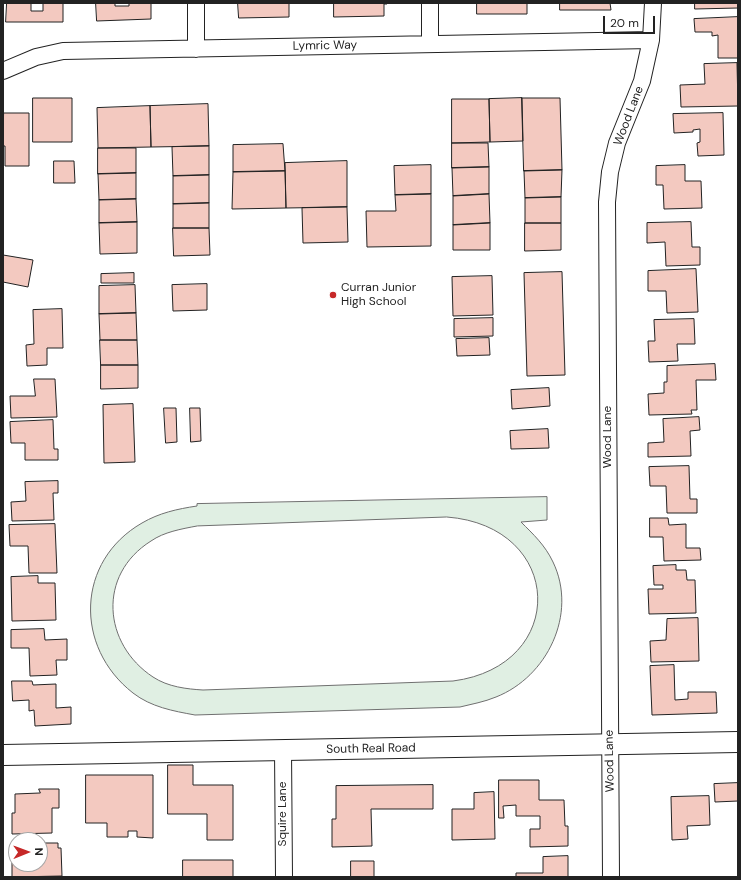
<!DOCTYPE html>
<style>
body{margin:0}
#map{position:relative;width:741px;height:880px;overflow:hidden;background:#fff;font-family:"DM Sans",sans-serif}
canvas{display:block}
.frame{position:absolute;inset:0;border:4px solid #222;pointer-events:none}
.north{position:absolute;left:8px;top:832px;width:40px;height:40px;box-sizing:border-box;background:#fff;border:1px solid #a7a7a7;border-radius:50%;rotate:89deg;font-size:11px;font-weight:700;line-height:16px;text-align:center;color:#222}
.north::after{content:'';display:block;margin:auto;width:14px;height:18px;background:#c62828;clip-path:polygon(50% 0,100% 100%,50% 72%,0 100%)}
.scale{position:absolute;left:603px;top:16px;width:52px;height:18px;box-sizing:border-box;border:2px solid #222;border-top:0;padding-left:5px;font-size:12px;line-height:14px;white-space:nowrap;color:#222;-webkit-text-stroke:3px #fff;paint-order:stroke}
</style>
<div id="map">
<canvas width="741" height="880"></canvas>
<div class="frame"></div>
<div class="north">N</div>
<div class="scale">20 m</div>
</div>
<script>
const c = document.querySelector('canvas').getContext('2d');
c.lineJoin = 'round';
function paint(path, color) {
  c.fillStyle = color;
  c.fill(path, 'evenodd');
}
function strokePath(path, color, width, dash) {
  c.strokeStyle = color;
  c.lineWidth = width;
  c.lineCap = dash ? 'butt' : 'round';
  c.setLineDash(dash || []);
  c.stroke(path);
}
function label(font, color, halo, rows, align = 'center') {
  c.font = font + ' "DM Sans",sans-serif';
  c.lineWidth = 3;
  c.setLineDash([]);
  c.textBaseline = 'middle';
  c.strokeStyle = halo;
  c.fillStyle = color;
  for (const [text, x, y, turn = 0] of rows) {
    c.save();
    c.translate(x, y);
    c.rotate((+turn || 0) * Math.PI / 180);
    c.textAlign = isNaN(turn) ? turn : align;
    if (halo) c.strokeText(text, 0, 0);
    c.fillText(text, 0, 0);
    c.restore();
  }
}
const green = new Path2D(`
 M 547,497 L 547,520 L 521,522 C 533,534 545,545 553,562 C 578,614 547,677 496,697 C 484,702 472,704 460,707 L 195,715 C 173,711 151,707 133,693 C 74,647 76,561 142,523 C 159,513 177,509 197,506 L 197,504 ZM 447,517 C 565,526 569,666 453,681 L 203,690 C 187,689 168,687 153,677 C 103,644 97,575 151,541 C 164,532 181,529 197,526 Z`);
const building = new Path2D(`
 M 7,3 L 31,3 L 31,11 L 43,11 L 43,3 L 63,3 L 63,22 L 6,22 Z
 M 96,3 L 115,3 L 115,6 L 129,6 L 129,3 L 151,3 L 151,19 L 97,21 Z
 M 238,3 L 289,3 L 289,17 L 239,18 Z
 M 334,3 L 387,3 L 387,4 L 384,4 L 384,16 L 334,17 Z
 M 477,3 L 527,3 L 527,14 L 477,14 Z
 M 560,3 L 610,3 L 611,10 L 560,10 Z
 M 695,3 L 738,3 L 738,8 L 695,9 Z
 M 738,17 L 738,58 L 718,58 L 718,35 L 712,36 L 712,32 L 695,32 L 694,19 Z
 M 737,63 L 738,106 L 681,107 L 680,85 L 705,84 L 704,64 Z
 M 33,98 L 72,98 L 72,142 L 33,142 Z
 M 522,98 L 523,141 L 490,142 L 489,99 Z
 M 522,98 L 560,98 L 562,170 L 524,171 Z
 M 452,99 L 489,99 L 490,142 L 452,143 Z
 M 208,104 L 209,146 L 151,147 L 150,106 Z
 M 150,106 L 151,147 L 98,148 L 97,108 Z
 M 4,113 L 29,113 L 29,166 L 5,166 L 5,146 L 3,146 Z
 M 723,113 L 724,155 L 698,156 L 697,143 L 700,142 L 700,129 L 693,130 L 693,132 L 674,133 L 673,114 Z
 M 452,143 L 488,143 L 489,167 L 452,168 Z
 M 283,144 L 285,171 L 233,172 L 233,145 Z
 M 209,146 L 209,175 L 173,176 L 172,147 Z
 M 98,148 L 136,148 L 136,173 L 98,174 Z
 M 54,161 L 74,161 L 75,183 L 54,183 Z
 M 347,161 L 347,207 L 286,208 L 285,163 Z
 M 431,165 L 431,194 L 395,195 L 394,166 Z
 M 685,165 L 685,181 L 701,181 L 702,208 L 664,209 L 663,185 L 656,185 L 656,166 Z
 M 489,167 L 489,194 L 453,196 L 452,168 Z
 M 562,170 L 561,197 L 525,198 L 524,171 Z
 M 285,171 L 286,208 L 232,209 L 233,172 Z
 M 136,173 L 136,199 L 99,200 L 98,174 Z
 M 209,175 L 209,203 L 173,204 L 173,176 Z
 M 431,194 L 431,246 L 367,247 L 366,211 L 396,211 L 395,195 Z
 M 489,194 L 490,223 L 453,225 L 453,196 Z
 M 561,197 L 561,223 L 525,223 L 525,198 Z
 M 136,199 L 137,222 L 99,223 L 99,200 Z
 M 209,203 L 209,228 L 173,228 L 173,204 Z
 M 347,207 L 348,242 L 303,243 L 302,208 Z
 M 137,222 L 137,253 L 100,254 L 99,223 Z
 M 691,222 L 692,247 L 700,247 L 700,265 L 666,266 L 665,242 L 647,243 L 647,223 Z
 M 490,223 L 490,250 L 453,250 L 453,225 Z
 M 525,223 L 561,223 L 561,250 L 525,251 Z
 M 173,228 L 209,228 L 210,255 L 174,256 Z
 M 3,255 L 33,260 L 28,287 L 3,282 Z
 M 696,269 L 698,312 L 667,313 L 666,291 L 648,291 L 648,271 Z
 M 562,272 L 565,375 L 527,376 L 524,273 Z
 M 134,273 L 134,283 L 101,283 L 101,274 Z
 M 492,276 L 493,315 L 453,316 L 452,277 Z
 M 207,284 L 207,310 L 173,311 L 172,285 Z
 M 135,285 L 136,313 L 99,314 L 99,286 Z
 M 62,309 L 63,348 L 47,348 L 47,365 L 27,366 L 26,345 L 34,344 L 33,310 Z
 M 136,313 L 137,340 L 100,340 L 99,314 Z
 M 493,318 L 493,336 L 454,337 L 454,319 Z
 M 694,319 L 695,344 L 677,344 L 678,361 L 649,362 L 648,341 L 655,341 L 654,320 Z
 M 489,338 L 490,355 L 457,356 L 456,339 Z
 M 100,340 L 137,340 L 138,365 L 101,365 Z
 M 715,364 L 716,380 L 696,380 L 697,410 L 691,410 L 692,414 L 649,415 L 648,394 L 664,393 L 664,382 L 667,382 L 667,366 Z
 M 101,365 L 138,365 L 138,388 L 101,389 Z
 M 34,379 L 55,379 L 57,417 L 11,418 L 10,396 L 35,396 Z
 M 549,388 L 550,406 L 512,409 L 511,390 Z
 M 133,404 L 135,462 L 104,463 L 103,405 Z
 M 164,408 L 176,408 L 177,442 L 166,443 Z
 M 190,408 L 200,408 L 201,441 L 191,442 Z
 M 699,417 L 700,430 L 690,431 L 691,456 L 648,457 L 648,443 L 664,442 L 663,419 Z
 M 53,420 L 54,449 L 58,449 L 58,460 L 25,460 L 25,443 L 11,443 L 10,422 Z
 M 548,429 L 549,448 L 511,449 L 510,431 Z
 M 689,466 L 690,499 L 697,499 L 697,513 L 667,513 L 666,486 L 650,486 L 649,467 Z
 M 58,481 L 58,493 L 53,493 L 54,520 L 12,521 L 11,502 L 26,501 L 25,482 Z
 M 650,518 L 668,518 L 669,525 L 686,524 L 686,548 L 700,548 L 701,560 L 664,561 L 663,537 L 650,537 Z
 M 55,524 L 57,573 L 29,573 L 28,546 L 10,546 L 9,525 Z
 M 676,565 L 676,570 L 686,570 L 687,580 L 695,580 L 696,613 L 649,614 L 648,589 L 663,589 L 663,585 L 654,585 L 653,566 Z
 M 38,576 L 38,583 L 55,583 L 56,620 L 12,621 L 11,577 Z
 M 698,618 L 699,661 L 651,662 L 650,641 L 666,640 L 667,619 Z
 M 44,629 L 45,640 L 67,639 L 67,660 L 56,660 L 57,675 L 30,676 L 29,648 L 11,648 L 11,630 Z
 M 674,665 L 675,700 L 688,699 L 688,692 L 716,692 L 717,713 L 652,715 L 650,666 Z
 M 12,681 L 32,681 L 33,685 L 56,684 L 56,708 L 71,707 L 71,724 L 35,726 L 34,710 L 29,711 L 29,700 L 13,701 Z
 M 168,765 L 193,765 L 193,785 L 233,785 L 233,840 L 207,840 L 207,814 L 168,814 Z
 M 86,775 L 153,775 L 153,838 L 137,837 L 137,831 L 128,831 L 128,837 L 107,837 L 107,823 L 86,823 Z
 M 499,780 L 539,780 L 539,800 L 564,800 L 565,826 L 568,826 L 568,846 L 530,847 L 530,829 L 540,829 L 540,816 L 516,816 L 516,805 L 503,806 L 504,818 L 499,818 Z
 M 738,783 L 738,801 L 715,802 L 714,784 Z
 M 433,785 L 433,809 L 371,809 L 372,846 L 332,847 L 332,819 L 336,819 L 336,786 Z
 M 39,789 L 59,789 L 59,808 L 52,808 L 52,833 L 12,834 L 12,813 L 15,813 L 15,794 L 40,793 Z
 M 494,792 L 495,839 L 452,840 L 452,809 L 474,809 L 474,793 Z
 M 709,796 L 710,825 L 687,826 L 688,839 L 672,840 L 671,797 Z
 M 40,843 L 58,843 L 58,848 L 61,848 L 62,876 L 12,877 L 12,862 L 16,862 L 16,864 L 40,864 Z
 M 568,856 L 568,877 L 516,877 L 516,873 L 543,873 L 543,857 Z
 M 183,860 L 233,860 L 233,877 L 183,877 Z
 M 351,861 L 374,861 L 374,877 L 351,877 Z`);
const minor = new Path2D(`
 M 196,3 L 196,49
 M 430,3 L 430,44
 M 3,71 L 36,57 L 63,51 L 651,40
 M 283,750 L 284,877
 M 611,877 L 607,202 L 610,172 L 617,143 L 642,81 L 651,40 L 653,3`);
const tertiary = new Path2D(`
 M 3,755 L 738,742`);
const markers = [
 [333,295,4,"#c62828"]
];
const streetNames = [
 ["Lymric Way",325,46,-1],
 ["Wood Lane",629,116,-69],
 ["Wood Lane",608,437,-90],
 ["South Real Road",371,749,-1],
 ["Wood Lane",610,761,-91],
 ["Squire Lane",283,814,-90]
];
const poiNames = [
 ["Curran Junior",341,288],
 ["High School",341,302]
];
paint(green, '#e0efe3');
strokePath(green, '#6f6f6f', 1);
paint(building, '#f3c9c0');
strokePath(building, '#222', 1);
strokePath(minor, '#222', 18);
strokePath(tertiary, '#222', 22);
strokePath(minor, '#fff', 16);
strokePath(tertiary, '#fff', 20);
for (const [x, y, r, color] of markers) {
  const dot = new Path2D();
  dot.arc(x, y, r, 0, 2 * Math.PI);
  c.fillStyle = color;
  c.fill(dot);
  strokePath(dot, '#fff', 1.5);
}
label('12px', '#222', '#fff', streetNames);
label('12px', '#222', '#fff', poiNames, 'left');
</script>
